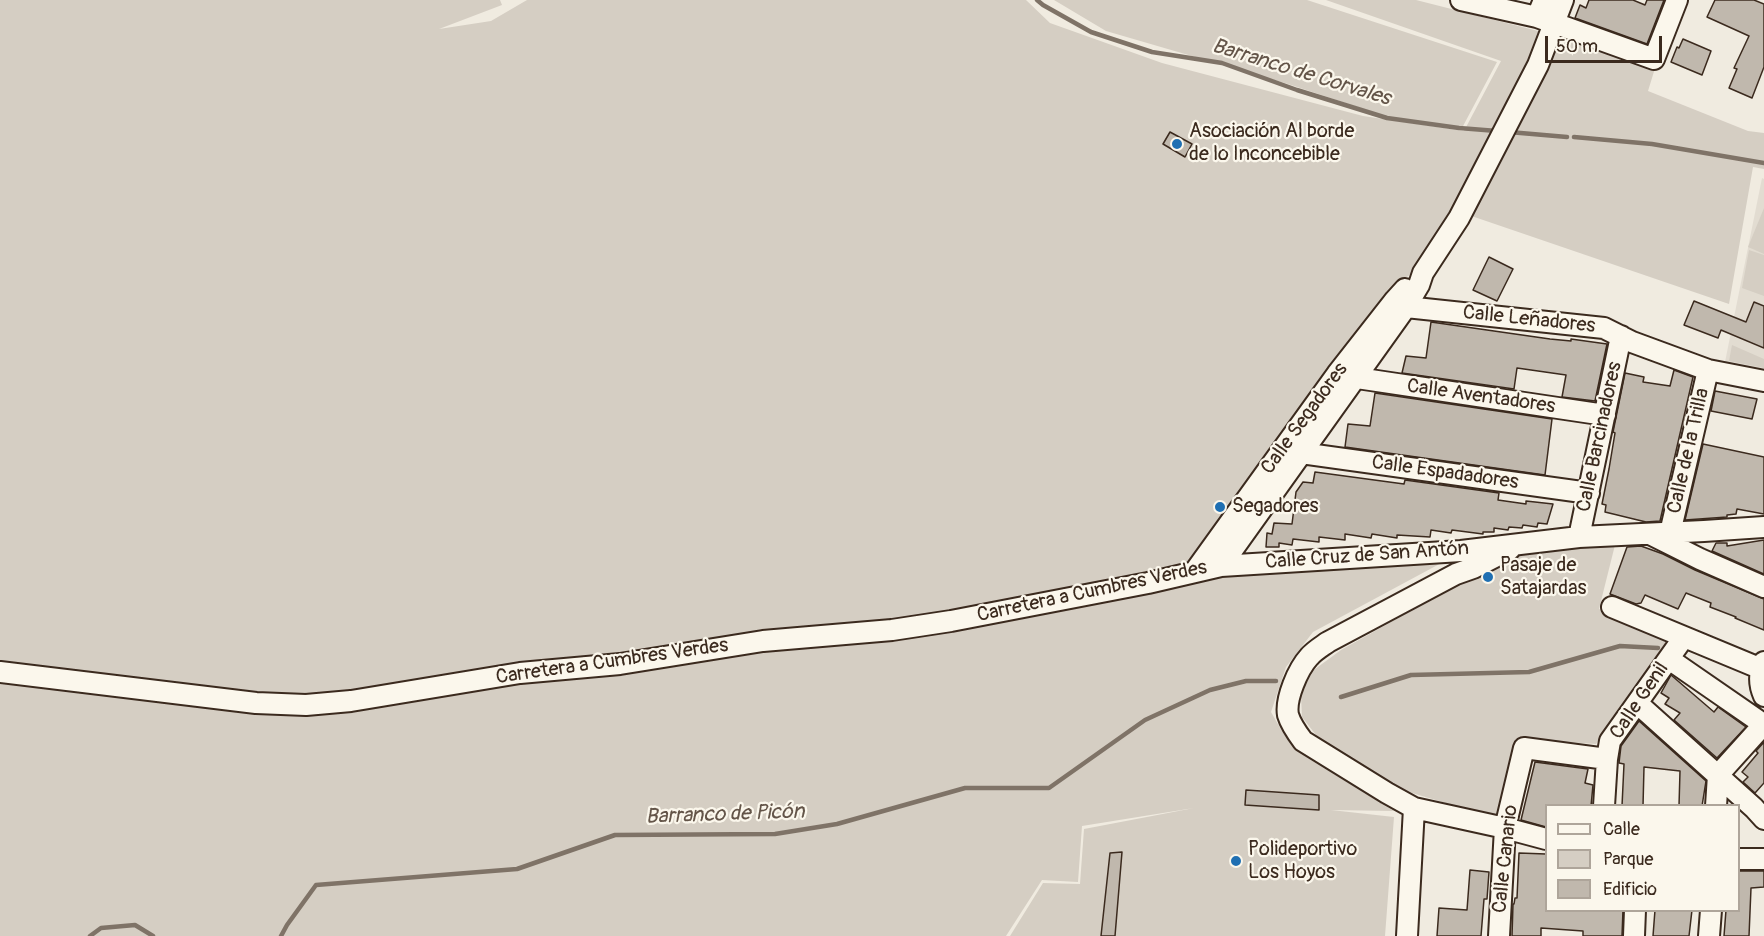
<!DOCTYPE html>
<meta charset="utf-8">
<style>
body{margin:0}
#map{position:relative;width:1764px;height:936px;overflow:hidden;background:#f0ebe0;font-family:Pangolin,sans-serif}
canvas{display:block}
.legend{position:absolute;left:1545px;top:804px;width:195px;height:108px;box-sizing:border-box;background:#fbf7ec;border:2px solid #aea59a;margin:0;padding:8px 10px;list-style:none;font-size:18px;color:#3b2a1e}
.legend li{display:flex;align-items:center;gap:12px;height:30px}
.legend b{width:30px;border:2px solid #aea59a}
.scale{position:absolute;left:1545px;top:36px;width:117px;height:27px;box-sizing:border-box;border:3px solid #3b2a1e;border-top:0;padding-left:8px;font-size:18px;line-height:21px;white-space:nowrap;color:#3b2a1e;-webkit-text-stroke:4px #fbf7ec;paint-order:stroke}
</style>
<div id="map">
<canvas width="1764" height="936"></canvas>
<ul class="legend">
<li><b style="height:8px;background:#fbf7ec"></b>Calle</li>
<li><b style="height:16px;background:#d5cec3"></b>Parque</li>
<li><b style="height:16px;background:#c0b8ad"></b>Edificio</li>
</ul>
<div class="scale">50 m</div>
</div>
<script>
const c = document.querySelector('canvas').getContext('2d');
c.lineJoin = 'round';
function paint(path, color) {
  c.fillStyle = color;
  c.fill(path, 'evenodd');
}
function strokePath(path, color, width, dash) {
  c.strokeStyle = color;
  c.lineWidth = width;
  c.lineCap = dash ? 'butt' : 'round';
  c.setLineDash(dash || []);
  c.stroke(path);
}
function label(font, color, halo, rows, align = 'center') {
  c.font = font + ' Pangolin,sans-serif';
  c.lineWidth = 4.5;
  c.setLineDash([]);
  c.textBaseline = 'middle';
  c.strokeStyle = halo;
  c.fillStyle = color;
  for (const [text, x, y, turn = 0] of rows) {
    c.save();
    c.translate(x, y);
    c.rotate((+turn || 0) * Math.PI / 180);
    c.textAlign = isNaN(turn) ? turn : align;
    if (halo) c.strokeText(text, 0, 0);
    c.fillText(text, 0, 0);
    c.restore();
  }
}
const built = new Path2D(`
 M 1762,178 L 1764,179 L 1764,369 L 1725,362 Z`);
const green = new Path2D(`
 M 0,0 L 500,0 L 502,5 L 439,29 L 491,21 L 527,0 L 1026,0 L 1050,23 L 1162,63 L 1363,116 L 1464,131 L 1501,61 L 1326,0 L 1416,0 L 1542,32 L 1656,65 L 1648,91 L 1748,131 L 1764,133 L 1764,169 L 1753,167 L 1729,304 L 1451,209 L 1412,273 L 1384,295 L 1185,568 L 1445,561 L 1313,632 L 1286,667 L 1271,712 L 1283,733 L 1306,757 L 1394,811 L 1331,810 L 1394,817 L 1385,936 L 1010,936 L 1043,883 L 1080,884 L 1084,829 L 1194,808 L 1082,826 L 1078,882 L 1042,880 L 1006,936 L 0,936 Z
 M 1054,0 L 1307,0 L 1497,62 L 1462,128 L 1388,117 L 1288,84 L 1106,31 Z
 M 1764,208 L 1764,254 L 1748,247 Z
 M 1749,250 L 1764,255 L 1764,296 L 1742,288 Z
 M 1732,345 L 1764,359 L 1764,368 L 1729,361 Z
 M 1616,541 L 1599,609 L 1668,639 L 1596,744 L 1518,739 L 1496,818 L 1392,787 L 1316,735 L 1302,717 L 1301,696 L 1311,672 L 1341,650 L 1516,552 Z`);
const stream = new Path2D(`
 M 1037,0 L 1043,5 L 1091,32 L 1152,52 L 1222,63 L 1297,90 L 1387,118 L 1459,128 L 1497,131
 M 1509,132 L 1567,137
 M 1574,137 L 1652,144 L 1764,163
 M 1341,697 L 1411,675 L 1529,672 L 1620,646 L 1658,648
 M 90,936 L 101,928 L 135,925 L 153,936
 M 281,936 L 287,925 L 316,885 L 517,869 L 615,835 L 775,834 L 837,824 L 965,788 L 1049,788 L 1145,720 L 1210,690 L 1246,681 L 1276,681`);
const building = new Path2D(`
 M 1589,0 L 1633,0 L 1645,5 L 1647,0 L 1664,0 L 1647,44 L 1575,18 L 1580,5 L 1586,8 Z
 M 1715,0 L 1754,0 L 1764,4 L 1764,67 L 1752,98 L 1729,88 L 1737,69 L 1734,68 L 1749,36 L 1707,17 Z
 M 1683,39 L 1711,51 L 1702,75 L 1671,62 L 1677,47 L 1679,48 Z
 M 1170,132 L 1192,144 L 1185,157 L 1163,144 Z
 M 1489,257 L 1513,269 L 1497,301 L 1473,290 Z
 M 1694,301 L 1746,322 L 1754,302 L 1764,306 L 1764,348 L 1721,330 L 1718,338 L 1684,325 Z
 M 1431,322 L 1550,339 L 1571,341 L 1571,339 L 1607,344 L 1595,401 L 1562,397 L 1566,375 L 1517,368 L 1514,389 L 1402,373 L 1406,356 L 1426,358 Z
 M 1674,370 L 1693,377 L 1660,521 L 1646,522 L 1605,512 L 1606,505 L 1602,504 L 1609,469 L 1615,433 L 1613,432 L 1625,373 L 1644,377 L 1643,382 L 1670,386 Z
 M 1715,391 L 1757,399 L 1752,419 L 1711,411 Z
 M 1375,393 L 1552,419 L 1545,475 L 1345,447 L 1348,424 L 1370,426 Z
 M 1703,444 L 1764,457 L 1764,514 L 1737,509 L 1736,514 L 1727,515 L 1727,517 L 1685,520 Z
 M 1315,472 L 1404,484 L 1405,480 L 1499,493 L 1498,500 L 1526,504 L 1526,501 L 1553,504 L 1547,524 L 1538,523 L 1537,527 L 1523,525 L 1522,528 L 1509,527 L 1508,530 L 1494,528 L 1494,532 L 1483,532 L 1483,534 L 1452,530 L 1451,533 L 1431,530 L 1430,537 L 1397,535 L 1397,538 L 1372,534 L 1371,538 L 1345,534 L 1345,540 L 1319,537 L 1319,542 L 1293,539 L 1292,545 L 1279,543 L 1279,547 L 1266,547 L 1267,533 L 1272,534 L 1274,523 L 1292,524 L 1296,492 L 1303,482 L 1313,483 Z
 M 1764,540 L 1764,574 L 1712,551 L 1716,543 L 1727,543 L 1727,546 Z
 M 1641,546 L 1663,554 L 1695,570 L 1764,599 L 1764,630 L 1735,618 L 1736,617 L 1710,607 L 1711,603 L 1686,593 L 1678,609 L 1645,595 L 1641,603 L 1636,604 L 1610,594 L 1627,547 Z
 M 1671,675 L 1714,712 L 1718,707 L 1746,727 L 1717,758 L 1674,720 L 1680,713 L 1665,704 L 1669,698 L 1661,693 Z
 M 1639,721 L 1706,781 L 1702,806 L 1679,806 L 1680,771 L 1644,767 L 1643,806 L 1622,806 L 1624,764 L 1619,763 L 1621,746 Z
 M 1764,742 L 1764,783 L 1755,793 L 1743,782 L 1748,777 L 1742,772 L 1758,753 L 1756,751 Z
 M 1535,762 L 1588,769 L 1585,783 L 1593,785 L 1591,806 L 1546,806 L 1546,827 L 1521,820 Z
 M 1246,790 L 1319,795 L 1319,810 L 1245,805 Z
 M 1122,852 L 1115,936 L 1101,936 L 1110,853 Z
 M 1519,853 L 1546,854 L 1546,910 L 1623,910 L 1622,936 L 1583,936 L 1583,931 L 1541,928 L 1541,936 L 1512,936 L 1513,904 L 1514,904 L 1515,898 L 1517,898 Z
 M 1470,870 L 1489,872 L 1487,899 L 1484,899 L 1481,936 L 1437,936 L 1439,908 L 1467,910 Z
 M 1738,871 L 1764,871 L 1764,887 L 1751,888 L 1749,936 L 1724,936 L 1726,910 L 1738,910 Z
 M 1655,910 L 1692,910 L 1689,936 L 1653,936 Z`);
const minor = new Path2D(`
 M 1461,0 L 1537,17
 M 1544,0 L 1537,17 L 1654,59 L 1677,0
 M 1398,301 L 1406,307 L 1604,328 L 1632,342 L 1708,370 L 1764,381
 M 1357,378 L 1605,415
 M 1301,453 L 1589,493
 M 1670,533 L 1708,370
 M 1652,535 L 1700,559 L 1764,587
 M 1579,537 L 1621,336
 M 1510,549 L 1473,568 L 1456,574 L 1328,642 C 1321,647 1314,651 1309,657 C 1298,669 1285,699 1288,715 C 1291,725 1297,733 1303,741 L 1387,793 L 1414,808 L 1505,828 L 1546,839
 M 1221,566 L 1406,307 L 1419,285 L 1423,273 L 1459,218 L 1538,65 L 1563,0
 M 1195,571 L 1337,374 L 1395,300 L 1405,289
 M 1612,607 L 1764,670
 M 1669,659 L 1763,724
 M 1764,662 C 1759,673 1759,685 1764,696
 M 0,672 L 256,703 L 306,705 L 351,701 L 520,673 L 620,664 L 763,641 L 892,630 L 951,621 L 1148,583 L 1221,566 L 1461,551 L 1579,537 L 1704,531 L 1764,527
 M 1637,703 L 1754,808 L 1764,819
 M 1604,806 L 1607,759 L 1610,741 L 1684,637
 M 1716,806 L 1718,775 L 1764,724
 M 1738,859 L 1764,859
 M 1407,936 L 1414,808
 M 1499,936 L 1505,828 L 1524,748 L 1607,759
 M 1634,936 L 1635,910
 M 1709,936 L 1711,910`);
const markers = [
 [1177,144,6,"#1f6fb2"],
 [1220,507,6,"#1f6fb2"],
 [1488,577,6,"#1f6fb2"],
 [1236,861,6,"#1f6fb2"]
];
const poiNames = [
 ["Asociación Al borde",1189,132],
 ["de lo Inconcebible",1189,155],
 ["Segadores",1232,507],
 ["Pasaje de",1500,566],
 ["Satajardas",1500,589],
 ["Polideportivo",1248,850],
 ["Los Hoyos",1248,873]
];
const streetNames = [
 ["Calle Leñadores",1529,320,6],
 ["Calle Aventadores",1481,397,8],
 ["Calle Segadores",1305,419,-54],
 ["Calle Barcinadores",1600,437,-78],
 ["Calle de la Trilla",1689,451,-77],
 ["Calle Espadadores",1445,473,8],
 ["Calle Cruz de San Antón",1367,556,-4],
 ["Carretera a Cumbres Verdes",1092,592,-12],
 ["Carretera a Cumbres Verdes",612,662,-8],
 ["Calle Genil",1640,701,-56],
 ["Calle Canario",1506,859,-84]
];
const waterNames = [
 ["Barranco de Corvales",1301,73,17],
 ["Barranco de Picón",725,815,-2]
];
paint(built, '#e2dcd1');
paint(green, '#d5cec3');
strokePath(stream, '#7f7367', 4.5);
paint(building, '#c0b8ad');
strokePath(building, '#3b2a1e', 1.5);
strokePath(minor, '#3b2a1e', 24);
strokePath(minor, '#fbf7ec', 20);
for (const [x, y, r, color] of markers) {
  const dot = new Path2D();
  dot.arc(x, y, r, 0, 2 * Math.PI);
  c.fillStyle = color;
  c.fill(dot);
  strokePath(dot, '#fbf7ec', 2);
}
label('20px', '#3b2a1e', '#fbf7ec', poiNames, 'left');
label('20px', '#3b2a1e', '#fbf7ec', streetNames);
label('italic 21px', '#635448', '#fbf7ec', waterNames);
</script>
